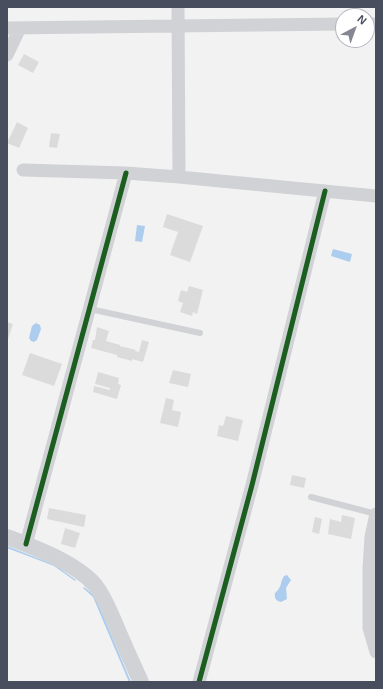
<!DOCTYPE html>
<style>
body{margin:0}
#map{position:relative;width:383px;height:689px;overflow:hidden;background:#f2f2f2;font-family:Helvetica,sans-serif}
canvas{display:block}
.frame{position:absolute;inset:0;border:8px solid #494e5e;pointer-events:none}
.north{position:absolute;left:335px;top:8px;width:40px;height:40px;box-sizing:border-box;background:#fff;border:1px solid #b6b8bf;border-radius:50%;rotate:41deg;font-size:11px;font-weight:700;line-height:16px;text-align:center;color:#494e5e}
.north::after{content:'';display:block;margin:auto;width:14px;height:18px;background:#848792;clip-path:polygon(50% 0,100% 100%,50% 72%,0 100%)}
</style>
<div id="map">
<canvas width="383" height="689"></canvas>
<div class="frame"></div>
<div class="north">N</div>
</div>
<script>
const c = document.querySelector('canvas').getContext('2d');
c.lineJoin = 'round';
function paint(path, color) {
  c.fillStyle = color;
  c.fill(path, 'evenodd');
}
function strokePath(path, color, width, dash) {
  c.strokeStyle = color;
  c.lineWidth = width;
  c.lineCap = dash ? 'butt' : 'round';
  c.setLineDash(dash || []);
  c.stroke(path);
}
const water = new Path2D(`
 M 137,225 L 145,226 L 142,242 L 135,241 Z
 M 333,249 L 352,254 L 350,262 L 331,256 Z
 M 36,323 L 40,325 L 41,329 L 37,340 L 34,342 L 31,341 L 29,338 L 32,326 Z
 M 7,546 L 55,565 L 76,580 L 75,581 L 54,566 L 7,548 Z
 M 287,575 L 291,580 L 286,588 L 287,599 L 281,602 C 276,601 274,598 275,593 C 283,586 279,584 284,576 Z
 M 84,587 L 95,596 L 131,682 L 129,682 L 93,597 L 83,588 Z`);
const building = new Path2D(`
 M 24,54 L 39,62 L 33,73 L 18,65 Z
 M 17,122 L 28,128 L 19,148 L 7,143 Z
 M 51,133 L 60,134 L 57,148 L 49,147 Z
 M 167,214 L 203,226 L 190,262 L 170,255 L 178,232 L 163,227 Z
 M 189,286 L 203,290 L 197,314 L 193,312 L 192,316 L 180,312 L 183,303 L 178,301 L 181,290 L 187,292 Z
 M 7,322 L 13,324 L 7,342 Z
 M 97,327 L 109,331 L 106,341 L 120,345 L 120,346 L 136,350 L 135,351 L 139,352 L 142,340 L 149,342 L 143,362 L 132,359 L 132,361 L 117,357 L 117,355 L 91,348 L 93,340 L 95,340 Z
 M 30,353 L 62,364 L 54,386 L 22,375 Z
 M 173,370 L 191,374 L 188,387 L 169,383 Z
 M 98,372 L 119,378 L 118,384 L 121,385 L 117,399 L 93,392 L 94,386 L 110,390 L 110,388 L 95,384 Z
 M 166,398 L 174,400 L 172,410 L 181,412 L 178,427 L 160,423 Z
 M 226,416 L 243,420 L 238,441 L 217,436 L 219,425 L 223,426 Z
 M 292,475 L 306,478 L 304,488 L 290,485 Z
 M 49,508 L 86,515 L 84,527 L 47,519 Z
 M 342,515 L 355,518 L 351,539 L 328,534 L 330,519 L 341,522 Z
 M 315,517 L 322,519 L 319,534 L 312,532 Z
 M 65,528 L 80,533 L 75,548 L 61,544 Z`);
const service = new Path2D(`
 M 90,309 L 200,333
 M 311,497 L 376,514`);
const minor = new Path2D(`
 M 178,7 L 179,177
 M 367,24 L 376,24
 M 7,28 L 343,24
 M 7,55 L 20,28
 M 23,170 L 126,173 L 179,177 L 376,196
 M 376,514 L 371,537 L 369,568 L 369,628 L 376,652
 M 26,544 L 126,173
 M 199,682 L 252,485 L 325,191`);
const tertiary = new Path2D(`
 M 7,537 C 34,547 76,563 95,585 C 104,596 109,610 115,623 C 123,643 132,662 141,682`);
const cycleway = new Path2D(`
 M 26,544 L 126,173
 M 199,682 L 252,485 L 325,191`);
paint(water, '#accdee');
paint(building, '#dbdbdc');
strokePath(service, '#d0d2d5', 6);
strokePath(minor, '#d0d2d5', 13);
strokePath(tertiary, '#d0d2d5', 16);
strokePath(cycleway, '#1b5e20', 5);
</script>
